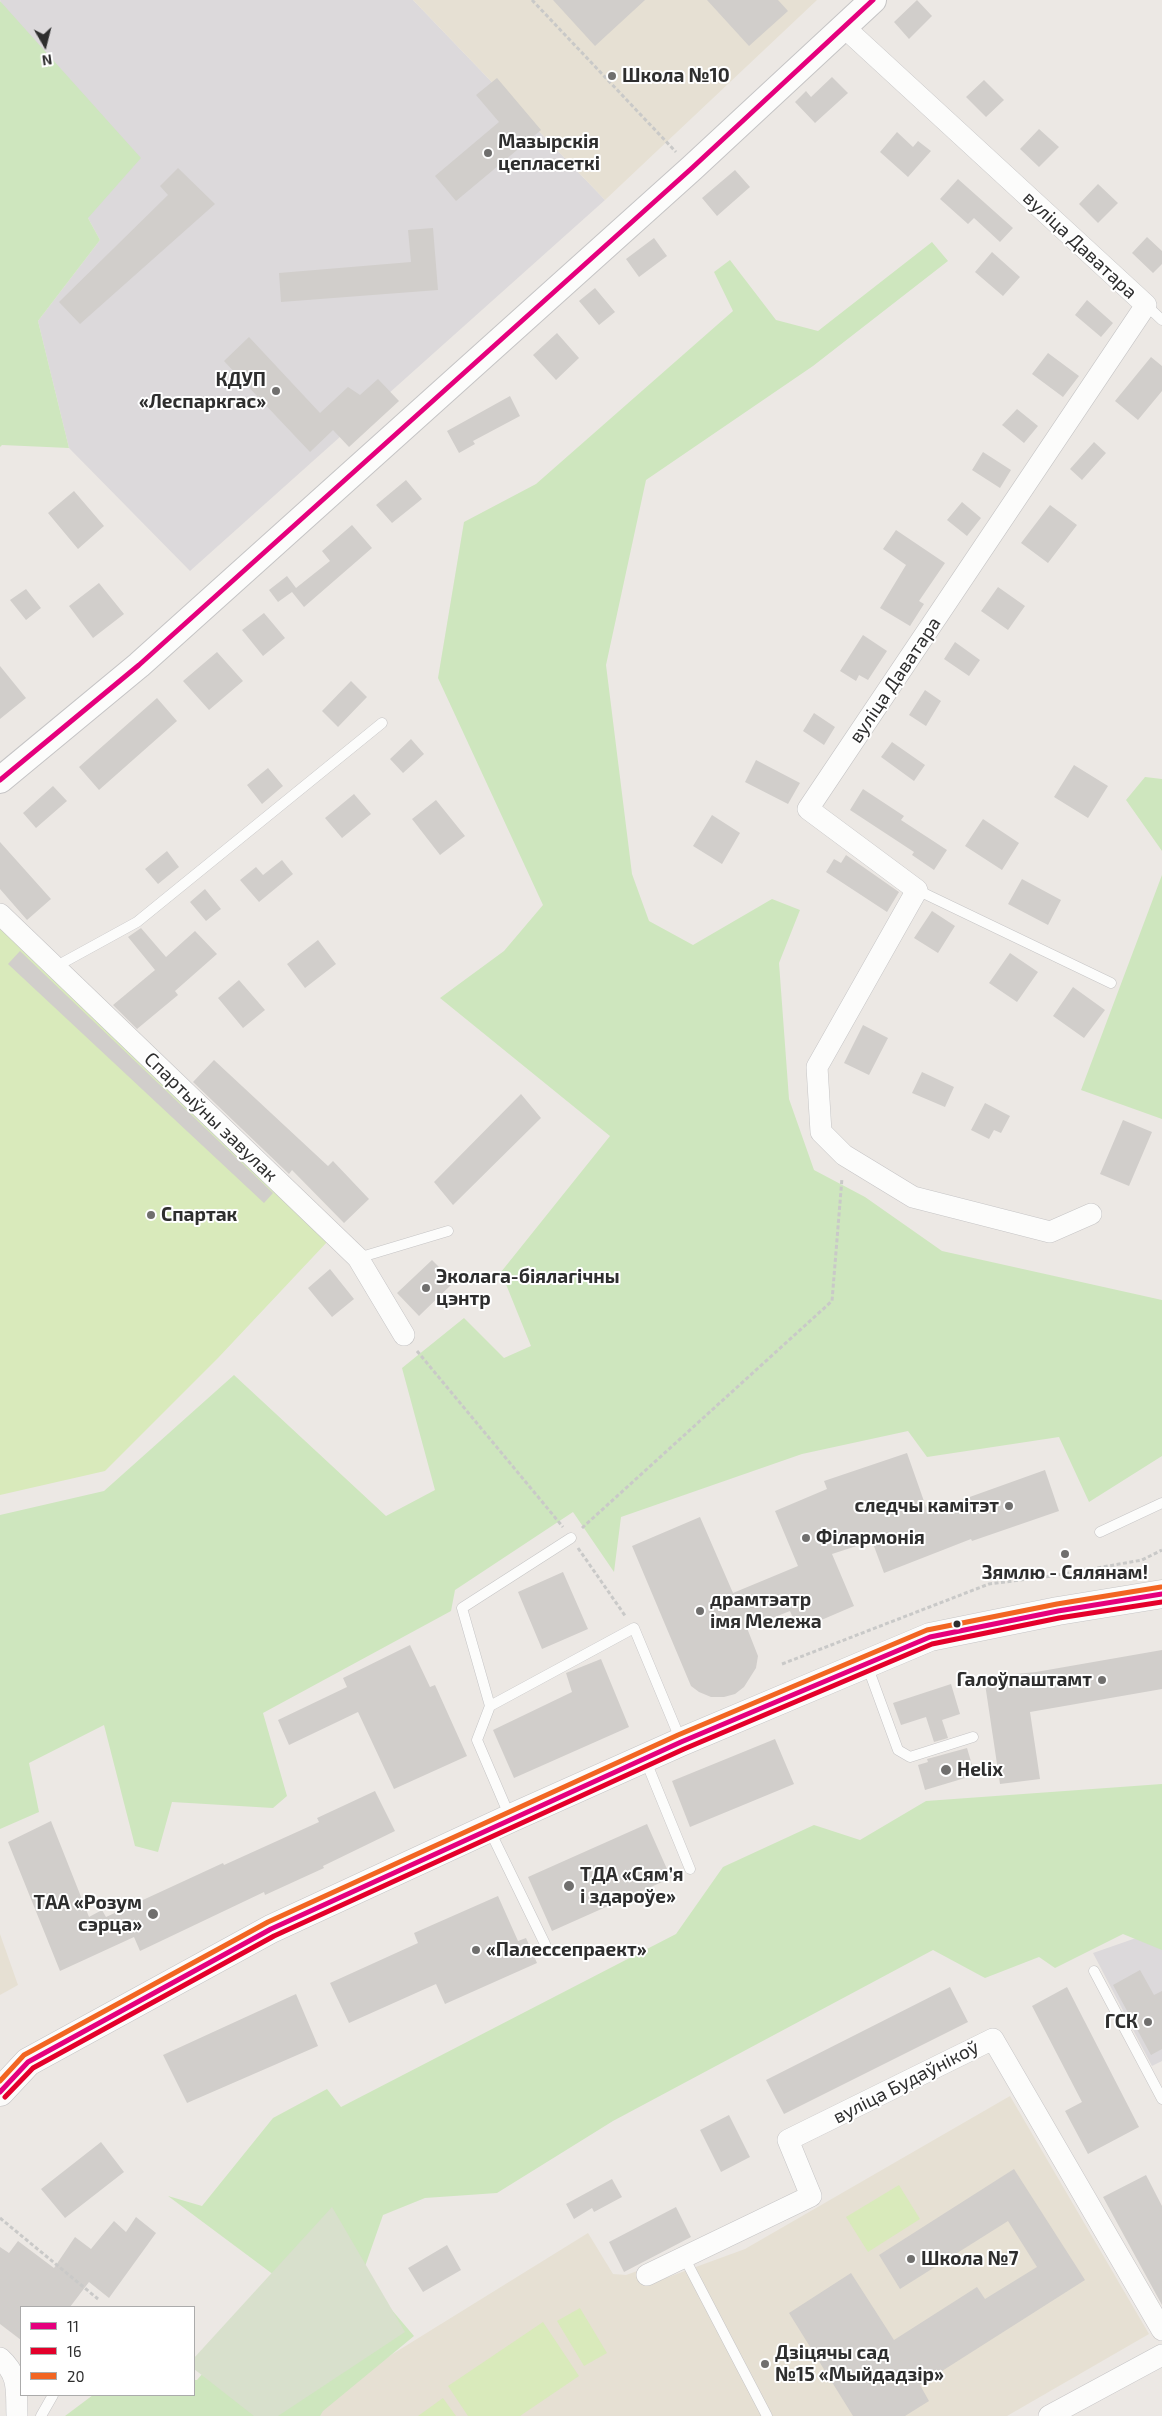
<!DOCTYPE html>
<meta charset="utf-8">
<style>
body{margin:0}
#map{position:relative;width:1162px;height:2416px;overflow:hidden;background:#ece8e4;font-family:"Exo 2",sans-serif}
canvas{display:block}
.legend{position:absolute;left:20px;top:2306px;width:175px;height:90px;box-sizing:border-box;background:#fff;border:1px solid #ababab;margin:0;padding:6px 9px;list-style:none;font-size:15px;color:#2e2e2e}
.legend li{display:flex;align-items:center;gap:10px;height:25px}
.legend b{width:25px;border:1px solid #ababab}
.north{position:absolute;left:20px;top:20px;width:50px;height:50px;-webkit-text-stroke:4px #fff;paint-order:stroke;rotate:172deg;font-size:14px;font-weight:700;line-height:20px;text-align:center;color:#2e2e2e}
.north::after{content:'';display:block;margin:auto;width:18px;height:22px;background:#2e2e2e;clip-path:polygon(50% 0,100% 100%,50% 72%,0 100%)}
</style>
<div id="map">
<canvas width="1162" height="2416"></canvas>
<ul class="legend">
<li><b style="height:6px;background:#e5007d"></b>11</li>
<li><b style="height:6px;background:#e4002b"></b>16</li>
<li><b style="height:6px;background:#f26522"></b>20</li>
</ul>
<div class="north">N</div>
</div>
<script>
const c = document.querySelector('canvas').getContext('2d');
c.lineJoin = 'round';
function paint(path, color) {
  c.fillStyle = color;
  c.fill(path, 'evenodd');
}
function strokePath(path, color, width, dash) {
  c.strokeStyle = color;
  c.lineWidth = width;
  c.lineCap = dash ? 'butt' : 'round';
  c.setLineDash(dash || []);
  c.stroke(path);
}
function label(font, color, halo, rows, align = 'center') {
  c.font = font + ' "Exo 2",sans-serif';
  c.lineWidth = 4;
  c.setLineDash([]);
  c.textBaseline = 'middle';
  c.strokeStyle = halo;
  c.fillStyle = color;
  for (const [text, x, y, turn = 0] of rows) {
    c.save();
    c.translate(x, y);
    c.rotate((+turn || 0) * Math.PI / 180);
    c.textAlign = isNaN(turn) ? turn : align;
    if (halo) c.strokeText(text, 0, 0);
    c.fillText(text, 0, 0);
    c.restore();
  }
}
const industrial = new Path2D(`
 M 0,0 L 413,0 L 605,200 L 190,571 L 69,448 L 38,321 L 100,240 L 88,218 Z
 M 1162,1929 L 1162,2061 L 1152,2066 L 1093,1953 Z`);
const education = new Path2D(`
 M 413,0 L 817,0 L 605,200 Z
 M 0,1934 L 18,1985 L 0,1995 Z
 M 1010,2096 L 1149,2334 L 1007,2416 L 310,2416 L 307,2407 L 588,2233 L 613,2274 L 626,2275 L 643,2269 L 652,2283 L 745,2249 Z`);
const green = new Path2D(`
 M 0,1 L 141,158 L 88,218 L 100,240 L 38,321 L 69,448 L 2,445 L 0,447 Z
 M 932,242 L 948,261 L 813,366 L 646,480 L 606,665 L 632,874 L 649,921 L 693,945 L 772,899 L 800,910 L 779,963 L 789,1099 L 814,1170 L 865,1197 L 942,1251 L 1162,1300 L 1162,1456 L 1089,1502 L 1059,1437 L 927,1457 L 908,1431 L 802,1454 L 621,1517 L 614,1572 L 573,1512 L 455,1590 L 451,1611 L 263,1713 L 287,1796 L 273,1808 L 172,1802 L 158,1852 L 135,1846 L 104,1725 L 29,1763 L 39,1812 L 0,1829 L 0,1515 L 104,1491 L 234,1375 L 386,1516 L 435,1490 L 402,1368 L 464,1318 L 504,1358 L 531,1346 L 501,1272 L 610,1136 L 440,998 L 504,951 L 543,905 L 438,678 L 464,522 L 536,484 L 733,311 L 714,272 L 730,260 L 776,320 L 818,331 Z
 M 1145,777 L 1162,779 L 1162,851 L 1126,800 Z
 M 1162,875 L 1162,1119 L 1081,1090 Z
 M 1162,1784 L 1162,1950 L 1123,1934 L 1055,1968 L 1039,1957 L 985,1978 L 933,1950 L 613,2121 L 497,2193 L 425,2198 L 383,2215 L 362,2275 L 414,2336 L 323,2411 L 320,2416 L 65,2416 L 93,2395 L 194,2395 L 194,2380 L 197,2380 L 282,2281 L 168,2196 L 202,2206 L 273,2118 L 327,2089 L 341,2107 L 676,1934 L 723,1867 L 814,1825 L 860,1840 L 926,1801 Z`);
const cemetery = new Path2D(`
 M 332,2207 L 405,2332 L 278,2416 L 254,2416 L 194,2369 L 194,2358 Z`);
const pitch = new Path2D(`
 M 0,928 L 328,1241 L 218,1358 L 105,1471 L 0,1495 Z
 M 899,2185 L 920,2219 L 868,2252 L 846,2217 Z
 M 580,2308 L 607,2353 L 584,2366 L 557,2321 Z
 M 543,2322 L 579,2376 L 520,2416 L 468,2416 L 448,2386 Z
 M 443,2398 L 456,2416 L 418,2416 Z`);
const building = new Path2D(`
 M 553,0 L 645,0 L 595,46 Z
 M 707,0 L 778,0 L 788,11 L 749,46 Z
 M 917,0 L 932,16 L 909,39 L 894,22 Z
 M 832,77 L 848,93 L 815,123 L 795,102 L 806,91 L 811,97 Z
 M 497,78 L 541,130 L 456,201 L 435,176 L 499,122 L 476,95 Z
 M 984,80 L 1004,100 L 986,117 L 966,97 Z
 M 1039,129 L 1059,147 L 1039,167 L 1020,149 Z
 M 897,132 L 913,147 L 918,141 L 931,151 L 908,177 L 880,152 Z
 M 178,168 L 215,204 L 80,324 L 59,302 L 168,195 L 160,186 Z
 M 735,170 L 750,187 L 717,216 L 702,198 Z
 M 958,179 L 1013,228 L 1000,242 L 974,218 L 968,224 L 940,199 Z
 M 1098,184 L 1118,203 L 1098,223 L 1079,204 Z
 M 433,228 L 438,290 L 281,302 L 279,273 L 411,262 L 408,230 Z
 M 1147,237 L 1162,251 L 1162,264 L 1153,273 L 1132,253 Z
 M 654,238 L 667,256 L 639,277 L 626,259 Z
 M 992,252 L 1020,277 L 1003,296 L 975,272 Z
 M 595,288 L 615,312 L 599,325 L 579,301 Z
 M 1087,300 L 1113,323 L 1101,337 L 1075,315 Z
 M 557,333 L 579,358 L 556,380 L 533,355 Z
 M 249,337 L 320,413 L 348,387 L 360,395 L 378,379 L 399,401 L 349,447 L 333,430 L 310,452 L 224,361 Z
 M 1048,353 L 1079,376 L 1063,397 L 1032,374 Z
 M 1151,357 L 1162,366 L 1162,391 L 1138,420 L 1115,401 Z
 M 510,396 L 520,416 L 473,441 L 475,444 L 459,453 L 447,431 Z
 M 1017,409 L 1038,426 L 1024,443 L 1002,425 Z
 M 1094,442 L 1106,453 L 1082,480 L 1070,469 Z
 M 983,452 L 1011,470 L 1000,488 L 972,470 Z
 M 406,480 L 422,499 L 392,523 L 376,505 Z
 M 74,491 L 104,526 L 78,549 L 48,513 Z
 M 962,502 L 981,518 L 967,536 L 947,520 Z
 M 1050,505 L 1077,525 L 1048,563 L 1021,543 Z
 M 352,525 L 372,548 L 304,607 L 292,592 L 278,602 L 269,590 L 287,576 L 296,588 L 330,561 L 322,551 Z
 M 896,530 L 945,563 L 919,601 L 924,604 L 910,626 L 880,608 L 906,565 L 883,549 Z
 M 99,583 L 124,614 L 93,638 L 69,606 Z
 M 998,587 L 1025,606 L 1008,630 L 981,611 Z
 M 26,589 L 41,608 L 26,620 L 10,600 Z
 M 264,613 L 285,638 L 263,656 L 242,630 Z
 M 863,635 L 887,651 L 868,680 L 859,675 L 856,681 L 840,671 Z
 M 955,642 L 980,660 L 969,676 L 944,659 Z
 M 217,652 L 243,681 L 209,710 L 183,681 Z
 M 0,666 L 26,698 L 0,719 Z
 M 351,681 L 367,697 L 338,727 L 322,711 Z
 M 925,690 L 941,701 L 926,726 L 909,715 Z
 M 157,698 L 177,721 L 99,790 L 79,767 Z
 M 814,713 L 835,727 L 824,745 L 803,731 Z
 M 411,739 L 424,754 L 403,773 L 390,759 Z
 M 892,742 L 925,765 L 914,781 L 881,757 Z
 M 756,760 L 800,783 L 788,804 L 745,782 Z
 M 1074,765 L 1108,786 L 1088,818 L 1054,797 Z
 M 268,768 L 283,786 L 262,804 L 247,785 Z
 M 53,786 L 67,801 L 36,828 L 23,813 Z
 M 863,789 L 904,816 L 901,820 L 947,850 L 934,870 L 912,855 L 914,852 L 850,810 Z
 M 354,794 L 371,814 L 342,838 L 325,818 Z
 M 436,800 L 465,836 L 440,855 L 412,819 Z
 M 712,815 L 740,833 L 722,864 L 693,846 Z
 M 983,819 L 1019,843 L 1002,870 L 965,846 Z
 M 0,842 L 51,899 L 27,920 L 0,889 Z
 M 167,851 L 179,867 L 158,884 L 145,869 Z
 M 846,855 L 899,892 L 887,912 L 826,872 L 834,859 L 841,863 Z
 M 282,860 L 293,874 L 259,902 L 240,880 L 256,867 L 263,875 Z
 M 1022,879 L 1061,900 L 1048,925 L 1008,904 Z
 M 205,889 L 221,909 L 206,921 L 190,902 Z
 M 932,911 L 955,926 L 938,953 L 914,938 Z
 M 141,928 L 166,957 L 195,931 L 217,954 L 175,991 L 178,995 L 137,1029 L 113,1005 L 155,970 L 128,937 Z
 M 318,940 L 336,964 L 305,988 L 287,964 Z
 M 20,951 L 273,1193 L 264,1203 L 8,964 Z
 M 1010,953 L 1038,972 L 1017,1002 L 989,983 Z
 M 239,980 L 265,1010 L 243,1028 L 218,998 Z
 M 1073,987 L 1105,1010 L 1084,1038 L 1053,1016 Z
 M 863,1025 L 888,1038 L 869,1075 L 844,1063 Z
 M 214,1060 L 328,1166 L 333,1161 L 369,1199 L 344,1223 L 292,1170 L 289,1174 L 193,1082 Z
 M 922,1072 L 954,1087 L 945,1107 L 912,1093 Z
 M 521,1094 L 541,1118 L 453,1205 L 434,1182 Z
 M 985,1103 L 1010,1116 L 1001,1133 L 994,1130 L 989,1139 L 971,1130 Z
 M 1123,1120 L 1152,1132 L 1129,1186 L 1100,1174 Z
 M 432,1260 L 454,1282 L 419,1316 L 397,1293 Z
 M 330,1269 L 354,1299 L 332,1317 L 308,1288 Z
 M 907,1453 L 926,1507 L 937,1503 L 939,1508 L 1045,1470 L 1059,1511 L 972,1541 L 971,1539 L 884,1573 L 872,1541 L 832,1554 L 854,1606 L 798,1630 L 790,1611 L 747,1628 L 758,1656 L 756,1668 L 744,1687 L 735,1694 L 724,1697 L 711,1697 L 699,1692 L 691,1686 L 632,1546 L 700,1517 L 733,1593 L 798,1566 L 775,1511 L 827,1489 L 824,1481 Z
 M 563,1572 L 588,1629 L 542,1649 L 518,1592 Z
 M 410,1645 L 430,1687 L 435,1685 L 467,1756 L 394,1789 L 358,1712 L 289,1745 L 278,1720 L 347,1687 L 343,1678 Z
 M 1162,1650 L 1162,1689 L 1030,1712 L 1040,1779 L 1000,1784 L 984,1677 L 1036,1672 Z
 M 601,1659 L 629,1727 L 514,1778 L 493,1730 L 572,1692 L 566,1673 Z
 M 951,1684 L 960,1714 L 942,1720 L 948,1738 L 934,1742 L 926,1717 L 901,1725 L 893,1703 Z
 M 775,1739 L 794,1784 L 690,1827 L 672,1781 Z
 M 967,1748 L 975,1775 L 925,1790 L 918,1765 L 928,1762 L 927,1759 Z
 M 375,1791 L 395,1831 L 323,1866 L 324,1868 L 265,1895 L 264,1892 L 140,1951 L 134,1937 L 60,1971 L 8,1842 L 51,1821 L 89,1917 L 102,1910 L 106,1917 L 223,1863 L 224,1865 L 319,1822 L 317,1818 Z
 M 647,1824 L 671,1878 L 552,1931 L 528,1877 Z
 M 498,1896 L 518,1941 L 526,1938 L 537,1963 L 445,2004 L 436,1984 L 349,2023 L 330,1983 L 418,1943 L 414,1933 Z
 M 1140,1970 L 1154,1995 L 1162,1991 L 1162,2049 L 1151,2055 L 1113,1985 Z
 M 950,1987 L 968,2022 L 784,2114 L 766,2080 Z
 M 1067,1987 L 1139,2127 L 1088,2154 L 1065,2111 L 1082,2102 L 1032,2006 Z
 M 296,1994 L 318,2046 L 187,2103 L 163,2055 Z
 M 729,2115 L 750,2157 L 721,2172 L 700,2130 Z
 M 101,2142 L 124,2172 L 65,2218 L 41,2189 Z
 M 1014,2169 L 1085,2280 L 920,2385 L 929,2401 L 905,2416 L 853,2416 L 789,2313 L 851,2273 L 894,2340 L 977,2287 L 985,2299 L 1037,2267 L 1008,2221 L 900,2289 L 879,2255 Z
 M 1146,2175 L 1162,2206 L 1162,2305 L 1103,2197 Z
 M 612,2179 L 622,2197 L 594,2212 L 592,2208 L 574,2219 L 566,2204 Z
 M 676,2207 L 691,2237 L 624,2272 L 609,2242 Z
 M 136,2217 L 156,2233 L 109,2298 L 89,2282 L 70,2307 L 21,2307 L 21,2340 L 0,2324 L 0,2247 L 9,2253 L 18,2241 L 54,2268 L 75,2237 L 91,2249 L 114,2221 L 126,2232 Z
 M 447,2245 L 461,2270 L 423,2292 L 408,2268 Z`);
const path = new Path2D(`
 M 532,0 L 676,152
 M 417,1351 L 563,1527
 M 582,1528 L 832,1301 L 842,1178
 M 578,1548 L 626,1617
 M 782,1664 L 989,1584 L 1052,1576 L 1142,1560 L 1162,1550
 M 0,2218 L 98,2299`);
const service = new Path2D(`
 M 1146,305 L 1162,320
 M 917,890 L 1111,983
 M 55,967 L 137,922 L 382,723
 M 358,1258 L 448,1231
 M 1100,1532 L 1162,1503
 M 867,1665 L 898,1750 L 910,1757 L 973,1737
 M 490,1706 L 634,1628 L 681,1741
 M 645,1759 L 690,1869
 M 510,1817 L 477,1740 L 490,1706 L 462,1608 L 571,1538
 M 489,1829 L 545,1944
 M 1094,1971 L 1162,2099
 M 684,2257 L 767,2416
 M 41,2416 L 53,2395`);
const minor = new Path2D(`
 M 845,28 L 1146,305 L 808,809 L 917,890 L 817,1067 L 821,1132 L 844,1155 L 913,1197 L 1050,1232 L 1091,1214
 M 0,914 L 358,1258 L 404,1335
 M 647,2275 L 811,2196 L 788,2140 L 993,2039 L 1162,2330
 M 0,2358 C 20,2376 16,2391 17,2416
 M 1049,2416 L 1162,2355`);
const tertiary = new Path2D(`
 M 0,780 L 139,665 L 692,168 L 873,0`);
const secondary = new Path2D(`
 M 0,2092 L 28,2062 L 271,1929 L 511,1818 L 681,1742 L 930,1637 L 1058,1611 L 1162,1594`);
const bus1 = new Path2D(`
 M 0,780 L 139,665 L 692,168 L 873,0
 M 0,2092 L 28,2062 L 271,1929 L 681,1742 L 930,1637 L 1058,1611 L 1162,1594`);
const bus2 = new Path2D(`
 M 5,2097 L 33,2068 L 274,1936 L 684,1749 L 932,1644 L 1059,1618 L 1162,1602`);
const bus3 = new Path2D(`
 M 0,2081 L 24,2055 L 268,1922 L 678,1735 L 927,1630 L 1057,1604 L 1161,1587`);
const markers = [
 [612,76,5,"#706f6e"],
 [488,153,5,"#706f6e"],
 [276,391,5,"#706f6e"],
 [151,1215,5,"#706f6e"],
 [426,1288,5,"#706f6e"],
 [1009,1506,5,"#706f6e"],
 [806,1538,5,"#706f6e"],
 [1065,1554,5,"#706f6e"],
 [700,1611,5,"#706f6e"],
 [957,1624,4.5,"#2e2e2e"],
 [1102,1680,5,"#706f6e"],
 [946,1770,6,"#706f6e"],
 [569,1886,6,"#706f6e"],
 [153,1914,6,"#706f6e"],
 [476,1950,5,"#706f6e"],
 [1148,2022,5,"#706f6e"],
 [911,2259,5,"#706f6e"],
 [765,2364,5,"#706f6e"]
];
const poiNames = [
 ["Школа №10",622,76],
 ["Мазырскія",498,142],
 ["цепласеткі",498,164],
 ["КДУП",266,380,"right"],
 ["«Леспаркгас»",266,402,"right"],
 ["Спартак",161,1215],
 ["Эколага-біялагічны",436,1277],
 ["цэнтр",436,1299],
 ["следчы камітэт",999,1506,"right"],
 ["Філармонія",816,1538],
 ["Зямлю - Сялянам!",1065,1573,"center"],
 ["драмтэатр",710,1600],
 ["імя Мележа",710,1622],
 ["Галоўпаштамт",1092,1680,"right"],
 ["Helix",957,1770],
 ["ТДА «Сямʼя",580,1875],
 ["і здароўе»",580,1897],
 ["ТАА «Розум",142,1903,"right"],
 ["сэрца»",142,1925,"right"],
 ["«Палессепраект»",486,1950],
 ["ГСК",1138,2022,"right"],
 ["Школа №7",921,2259],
 ["Дзіцячы сад",775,2353],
 ["№15 «Мыйдадзір»",775,2375]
];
const streetNames = [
 ["вуліца Даватара",1080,245,43],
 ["вуліца Даватара",895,680,-56],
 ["Спартыўны завулак",211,1117,44],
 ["вуліца Будаўнікоў",906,2082,-27]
];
paint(industrial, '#dcd9db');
paint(education, '#e6e0d3');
paint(green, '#cee6be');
paint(cemetery, '#d8e0cc');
paint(pitch, '#d9eabb');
paint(building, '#d1cecb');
strokePath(service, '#c5c4c5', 11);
strokePath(minor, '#c5c4c5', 22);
strokePath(tertiary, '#c5c4c5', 28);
strokePath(secondary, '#c5c4c5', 29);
strokePath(path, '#c9c9c8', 3, [4, 2.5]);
strokePath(service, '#fcfcfb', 10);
strokePath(minor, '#fcfcfb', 21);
strokePath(tertiary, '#fcfcfb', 26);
strokePath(secondary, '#fcfcfb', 28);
strokePath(bus1, '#e5007d', 5);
strokePath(bus2, '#e4002b', 5);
strokePath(bus3, '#f26522', 5);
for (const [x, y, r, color] of markers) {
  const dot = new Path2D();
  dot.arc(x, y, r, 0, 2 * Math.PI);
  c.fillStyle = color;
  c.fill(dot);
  strokePath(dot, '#fff', 2);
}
label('bold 19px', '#2e2e2e', '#fff', poiNames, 'left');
label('19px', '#2e2e2e', '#fff', streetNames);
</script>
